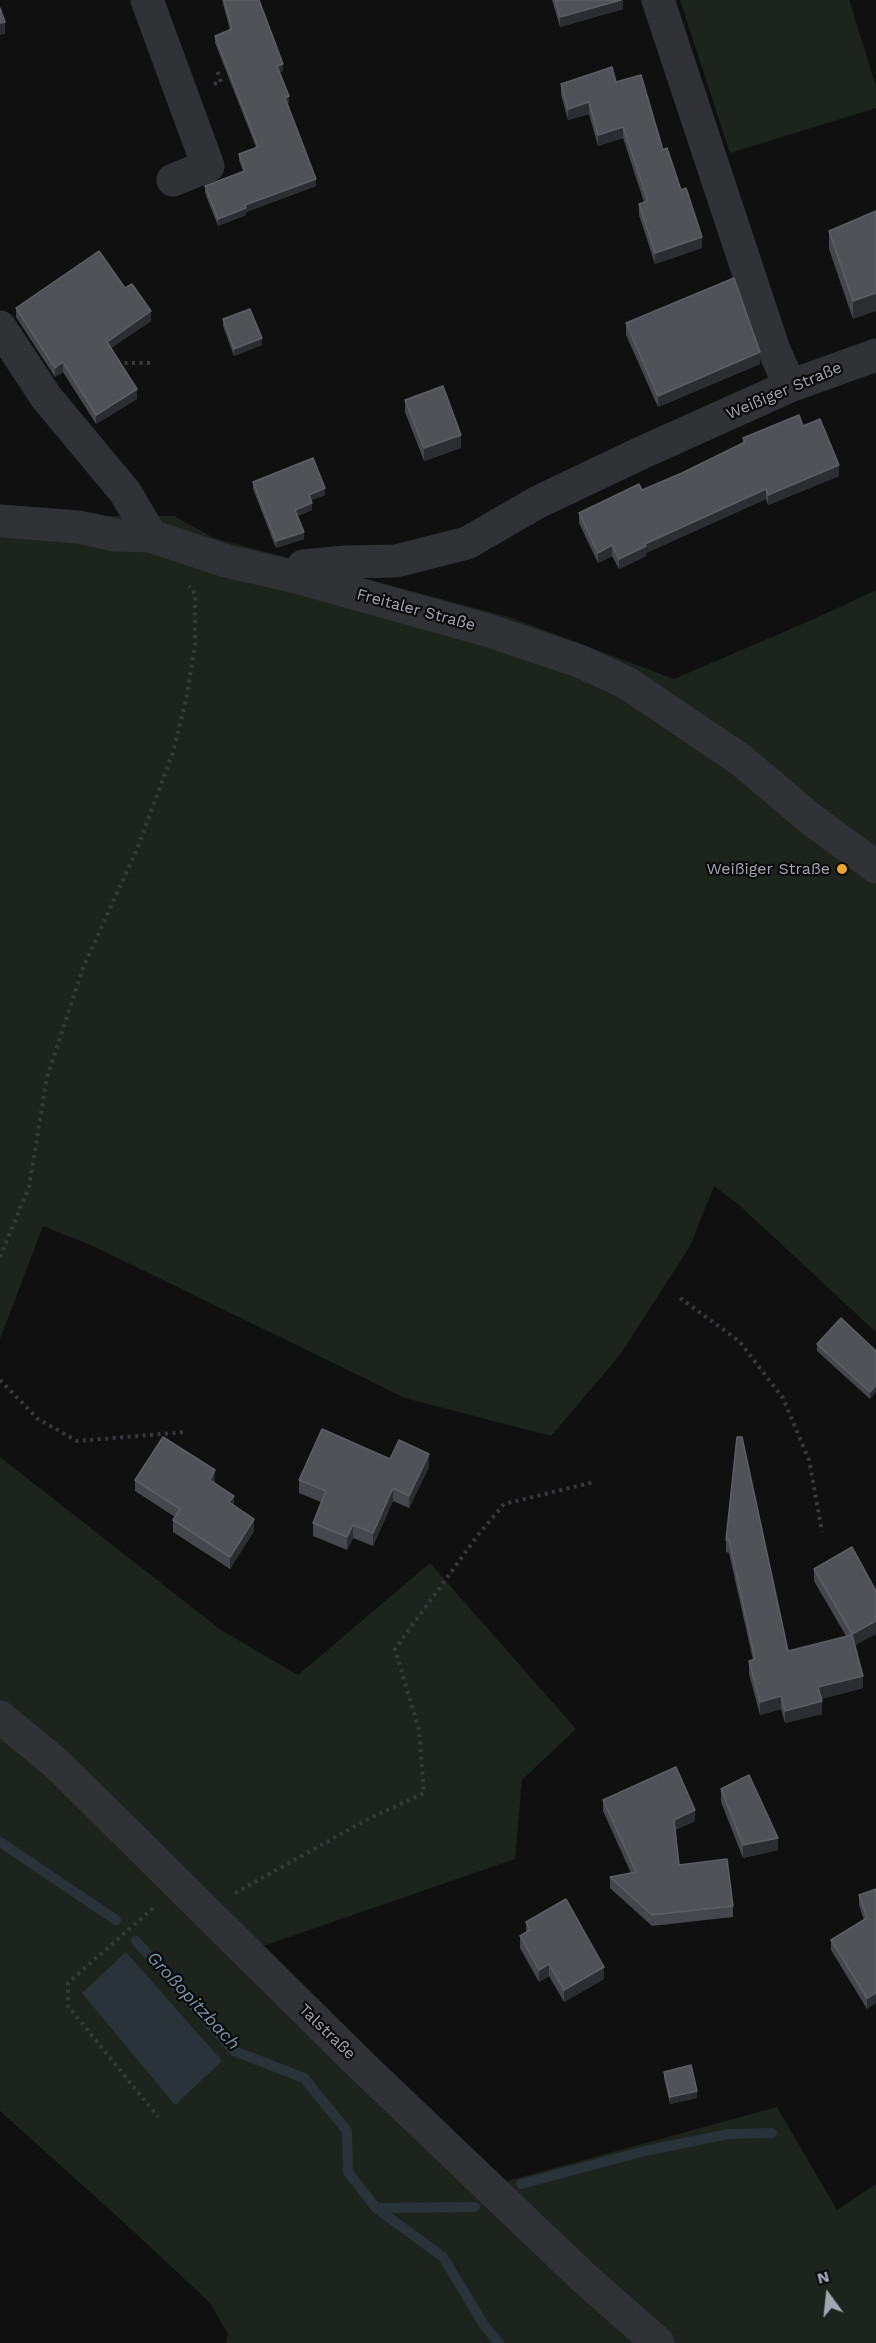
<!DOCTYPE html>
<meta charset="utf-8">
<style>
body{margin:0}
#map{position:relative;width:876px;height:2343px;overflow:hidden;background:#101011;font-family:"Work Sans",sans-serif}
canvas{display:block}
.north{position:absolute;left:798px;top:2265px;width:60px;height:60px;-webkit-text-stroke:4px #0b0b0c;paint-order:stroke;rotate:345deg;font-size:16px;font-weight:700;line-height:24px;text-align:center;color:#a1a7b2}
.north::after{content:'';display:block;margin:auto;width:21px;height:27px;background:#a1a7b2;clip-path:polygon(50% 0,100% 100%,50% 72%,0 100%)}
</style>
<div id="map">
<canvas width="876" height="2343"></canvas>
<div class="north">N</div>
</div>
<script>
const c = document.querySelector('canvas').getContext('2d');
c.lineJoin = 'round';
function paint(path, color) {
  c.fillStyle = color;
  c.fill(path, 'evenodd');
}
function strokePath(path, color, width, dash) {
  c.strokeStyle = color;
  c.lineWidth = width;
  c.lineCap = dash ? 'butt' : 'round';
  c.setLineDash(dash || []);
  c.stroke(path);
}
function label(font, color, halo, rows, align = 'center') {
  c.font = font + ' "Work Sans",sans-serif';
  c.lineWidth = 4.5;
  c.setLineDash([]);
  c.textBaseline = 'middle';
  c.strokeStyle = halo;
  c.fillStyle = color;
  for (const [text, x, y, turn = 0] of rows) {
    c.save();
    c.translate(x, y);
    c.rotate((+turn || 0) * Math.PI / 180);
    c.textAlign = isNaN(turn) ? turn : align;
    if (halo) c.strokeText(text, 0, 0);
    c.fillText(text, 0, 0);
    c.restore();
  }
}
const green = new Path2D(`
 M 680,0 L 849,0 L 876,86 L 876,108 L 730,153 Z
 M 0,507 L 93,516 L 174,516 L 214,538 L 512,618 L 674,679 L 814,619 L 876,590 L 876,1332 L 738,1204 L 714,1186 L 690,1246 L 620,1355 L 551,1436 L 405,1398 L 93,1246 L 43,1226 L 0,1339 Z
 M 0,1457 L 221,1630 L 298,1675 L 430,1563 L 576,1729 L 522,1780 L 515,1859 L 263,1946 L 407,2089 L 507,2181 L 777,2107 L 837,2210 L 876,2184 L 876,2343 L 226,2343 L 228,2334 L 210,2303 L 129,2227 L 0,2111 Z`);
const water = new Path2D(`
 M 126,1952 L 222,2061 L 175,2105 L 82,1993 Z`);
const stream = new Path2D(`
 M 0,1842 L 116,1920
 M 136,1941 L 234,2051 L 304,2078 L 347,2131 L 348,2172 L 376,2208 L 443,2257 L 484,2325 L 499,2343
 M 521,2184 L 645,2151 L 728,2134 L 772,2133
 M 377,2208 L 475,2207`);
const path = new Path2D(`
 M 214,84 L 221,82 L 217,70
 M 117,363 L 152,363
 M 0,1257 L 29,1187 L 47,1077 L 83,968 L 137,849 L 173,752 L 186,700 L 195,645 L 195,594 L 189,586
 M 680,1298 L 739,1341 L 783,1398 L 809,1460 L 822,1532
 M 0,1380 L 38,1419 L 77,1441 L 186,1432
 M 235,1893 L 366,1820 L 424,1793 L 419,1730 L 395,1649 L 478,1535 L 504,1504 L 594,1482
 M 153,1908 L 68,1983 L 68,2006 L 158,2117`);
const minor = new Path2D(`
 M 147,0 L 208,166 L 173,180
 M 658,0 L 774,350 L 790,386
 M 0,327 L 46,397 L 125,492 L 151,536
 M 0,521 L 78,527 L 116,535 L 151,536 L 226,561 L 300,578 L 490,631 L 579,661 L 627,683 L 741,760 L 812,820 L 876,867
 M 300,578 L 303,566 L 345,562 L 396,561 L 467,543 L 538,502 L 641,453 L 790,386 L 876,355
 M 0,1717 L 58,1765 L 360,2064 L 583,2277 L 658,2343`);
const wall = new Path2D(`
 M 222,0 L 259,0 L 283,71 L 280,72 L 289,103 L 287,103 L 316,186 L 246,212 L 246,215 L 218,226 L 205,193 L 205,186 L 243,171 L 239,160 L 239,154 L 256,147 L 215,43 L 215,36 L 230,30 Z
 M 552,0 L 621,0 L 623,9 L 560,27 Z
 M 616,82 L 663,150 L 681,190 L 702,248 L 655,264 L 639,215 L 639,204 L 644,202 L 623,138 L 598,146 L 589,114 L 568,120 L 561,95 L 561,84 Z
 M 876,211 L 853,319 L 829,249 L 829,231 Z
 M 125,288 L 151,321 L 111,348 L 137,399 L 96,424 L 63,372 L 55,377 L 16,317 L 16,308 Z
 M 223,319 L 262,345 L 234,356 L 223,326 Z
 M 626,323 L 760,364 L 658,407 L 626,335 Z
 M 405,400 L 461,448 L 424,461 L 405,412 Z
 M 803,426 L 839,476 L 768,505 L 766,499 L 646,553 L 646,556 L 619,569 L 612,556 L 598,563 L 579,523 L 579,513 L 642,490 L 682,473 L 743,443 L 743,438 Z
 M 253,482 L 325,495 L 311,500 L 312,510 L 297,516 L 304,539 L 276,548 L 253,489 Z
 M 817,1344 L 876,1351 L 870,1399 L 817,1351 Z
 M 737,1437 L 788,1651 L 846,1636 L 814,1581 L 814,1569 L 852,1547 L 855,1646 L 863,1688 L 821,1699 L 822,1714 L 785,1723 L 781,1709 L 760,1715 L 749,1674 L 749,1661 L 753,1660 L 729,1553 L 726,1552 L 726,1540 Z
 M 390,1459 L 429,1467 L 409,1508 L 393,1501 L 373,1546 L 353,1538 L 347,1550 L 313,1536 L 313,1523 L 321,1502 L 299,1493 L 299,1480 Z
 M 135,1480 L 215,1482 L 214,1483 L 254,1531 L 230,1569 L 173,1532 L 173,1520 L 175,1517 L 135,1491 Z
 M 721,1789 L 778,1850 L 743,1858 L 721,1802 Z
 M 603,1800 L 695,1821 L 675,1830 L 679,1865 L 733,1906 L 733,1917 L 652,1926 L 610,1888 L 610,1877 L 631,1873 L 603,1811 Z
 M 876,1889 L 867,2009 L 831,1950 L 831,1940 L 864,1920 L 859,1905 L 859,1895 Z
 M 526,1922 L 604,1979 L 564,2002 L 549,1976 L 539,1982 L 520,1948 L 520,1936 L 526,1933 Z
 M 664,2072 L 697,2098 L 670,2104 L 664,2078 Z`);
const shadedWall = new Path2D(`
 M 623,0 L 623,9 L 560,27 L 560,17 Z
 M 5,22 L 5,34 L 0,35 L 0,23 Z
 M 283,64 L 283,71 L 277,73 L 277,66 Z
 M 289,96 L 289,103 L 285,104 L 285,98 Z
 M 589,102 L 589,114 L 568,120 L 568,109 Z
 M 623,127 L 623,138 L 598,146 L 598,135 Z
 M 316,179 L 316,186 L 246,212 L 246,215 L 218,226 L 218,219 L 245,205 Z
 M 702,237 L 702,248 L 655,264 L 655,253 Z
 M 876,293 L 876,311 L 853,319 L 853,301 Z
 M 151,311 L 151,321 L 107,351 L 107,342 Z
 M 262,338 L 262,345 L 234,356 L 234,349 Z
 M 760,352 L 760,364 L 658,407 L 658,396 Z
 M 63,362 L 63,372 L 55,377 L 55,368 Z
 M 137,389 L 137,399 L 96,424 L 96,415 Z
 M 461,435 L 461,448 L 424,461 L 424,448 Z
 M 839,465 L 839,476 L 768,505 L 768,495 Z
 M 325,488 L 325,495 L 309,501 L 309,495 Z
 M 766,489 L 766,499 L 646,553 L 646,556 L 619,569 L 619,559 L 645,544 Z
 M 312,503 L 312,510 L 295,516 L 295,510 Z
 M 304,532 L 304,539 L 276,548 L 276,541 Z
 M 612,545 L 612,556 L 598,563 L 598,553 Z
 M 876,1385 L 876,1392 L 870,1399 L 870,1392 Z
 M 429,1454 L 429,1467 L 409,1508 L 409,1496 Z
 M 215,1470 L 215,1482 L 210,1492 L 210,1480 Z
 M 393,1488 L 393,1501 L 373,1546 L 373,1533 Z
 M 234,1496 L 234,1508 L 229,1502 Z
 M 254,1519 L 254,1531 L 230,1569 L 230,1557 Z
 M 353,1525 L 353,1538 L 347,1550 L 347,1537 Z
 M 876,1621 L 876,1634 L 852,1647 L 852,1634 Z
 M 863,1676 L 863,1688 L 818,1700 L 818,1687 Z
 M 781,1696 L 781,1709 L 760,1715 L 760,1702 Z
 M 822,1701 L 822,1714 L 785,1723 L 785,1711 Z
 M 695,1810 L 695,1821 L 674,1831 L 674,1820 Z
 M 778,1838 L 778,1850 L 743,1858 L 743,1845 Z
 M 549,1964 L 549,1976 L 539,1982 L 539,1970 Z
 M 604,1967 L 604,1979 L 564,2002 L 564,1990 Z
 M 876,1993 L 876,2003 L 867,2009 L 867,1998 Z
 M 697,2091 L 697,2098 L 670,2104 L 670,2097 Z`);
const building = new Path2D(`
 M 224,0 L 259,0 L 283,64 L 277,66 L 289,96 L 285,98 L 316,179 L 245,205 L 246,208 L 218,219 L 205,186 L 245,171 L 239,154 L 258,147 L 215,36 L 232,29 Z
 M 555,0 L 621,0 L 560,17 Z
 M 0,8 L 5,22 L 0,23 Z
 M 612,67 L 616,82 L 641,75 L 663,150 L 667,148 L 681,190 L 686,188 L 702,237 L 655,253 L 639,204 L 648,201 L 623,127 L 598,135 L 589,102 L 568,109 L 561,84 Z
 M 876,211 L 876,293 L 853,301 L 829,231 Z
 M 99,251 L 125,288 L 132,284 L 151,311 L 107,342 L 137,389 L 96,415 L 63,362 L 55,368 L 16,308 Z
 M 734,278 L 760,352 L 658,396 L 626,323 Z
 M 250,309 L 262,338 L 234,349 L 223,319 Z
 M 443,386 L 461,435 L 424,448 L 405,400 Z
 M 799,415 L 803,426 L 820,419 L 839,465 L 768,495 L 766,489 L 645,544 L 646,546 L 619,559 L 612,545 L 598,553 L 579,513 L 639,484 L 642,490 L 682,473 L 745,442 L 743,438 Z
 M 313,458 L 325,488 L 309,495 L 312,503 L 295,510 L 304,532 L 276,541 L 253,482 Z
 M 841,1318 L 876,1351 L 876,1385 L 870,1392 L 817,1344 Z
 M 322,1429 L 390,1459 L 399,1440 L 429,1454 L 409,1496 L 393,1488 L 373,1533 L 353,1525 L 347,1537 L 313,1523 L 326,1491 L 299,1480 Z
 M 163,1437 L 215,1470 L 210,1480 L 234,1496 L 229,1502 L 254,1519 L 230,1557 L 173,1520 L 180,1509 L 135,1480 Z
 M 737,1437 L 742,1437 L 788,1651 L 852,1635 L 863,1676 L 818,1687 L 822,1701 L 785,1711 L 781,1696 L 760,1702 L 749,1661 L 755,1659 L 729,1540 L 726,1540 Z
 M 852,1547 L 876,1591 L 876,1621 L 852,1634 L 814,1569 Z
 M 676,1767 L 695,1810 L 674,1820 L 679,1865 L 727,1859 L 733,1906 L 652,1915 L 610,1877 L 636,1872 L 603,1800 Z
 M 749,1775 L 778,1838 L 743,1845 L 721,1789 Z
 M 876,1889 L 876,1993 L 867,1998 L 831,1940 L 867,1918 L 859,1895 Z
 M 566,1899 L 604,1967 L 564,1990 L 549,1964 L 539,1970 L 520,1936 L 530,1930 L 526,1922 Z
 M 691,2065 L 697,2091 L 670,2097 L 664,2072 Z`);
const markers = [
 [842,869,6,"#eaa72f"]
];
const streetNames = [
 ["Weißiger Straße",784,391,-23],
 ["Freitaler Straße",416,610,15],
 ["Talstraße",327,2032,44]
];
const poiNames = [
 ["Weißiger Straße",830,869]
];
const waterNames = [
 ["Großopitzbach",193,2001,47]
];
paint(green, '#1c241d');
paint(water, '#2a3339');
strokePath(stream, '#2a3339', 10);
strokePath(path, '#37393d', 4, [3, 4.5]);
strokePath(minor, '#313236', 33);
paint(wall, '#46474c');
paint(shadedWall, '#2c2d30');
paint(building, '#505257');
strokePath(building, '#5c5f65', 1.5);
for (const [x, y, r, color] of markers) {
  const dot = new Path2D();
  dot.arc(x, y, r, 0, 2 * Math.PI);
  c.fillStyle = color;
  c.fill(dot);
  strokePath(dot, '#0b0b0c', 2);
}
label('16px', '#a1a7b2', '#0b0b0c', streetNames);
label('16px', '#a1a7b2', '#0b0b0c', poiNames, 'right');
label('italic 18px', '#7995ac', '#0b0b0c', waterNames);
</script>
